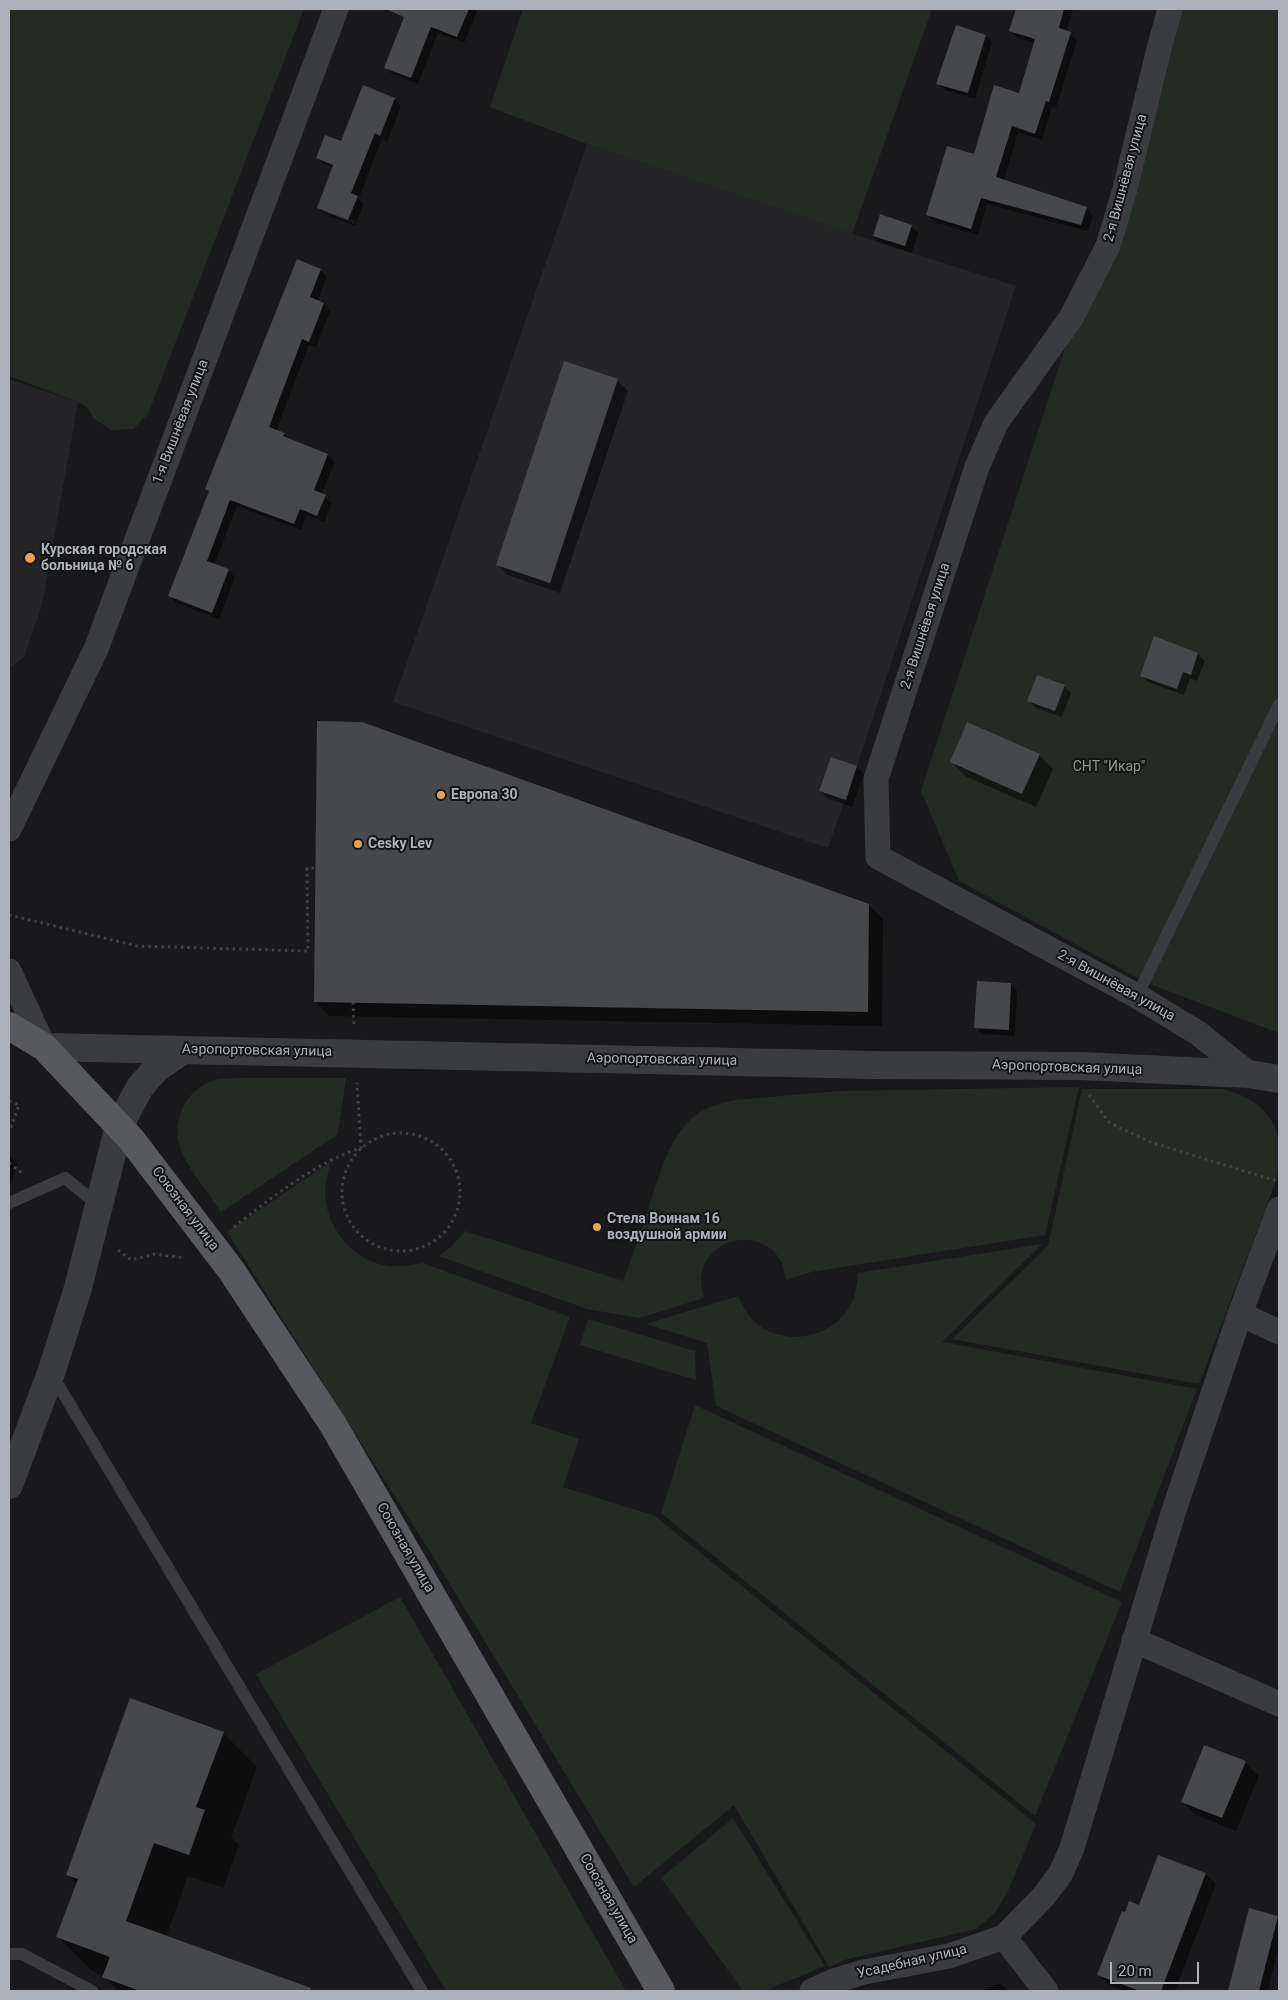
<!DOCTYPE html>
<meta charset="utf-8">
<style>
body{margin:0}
#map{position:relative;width:1288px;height:2000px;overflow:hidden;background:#19191b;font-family:Roboto,sans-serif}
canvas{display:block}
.frame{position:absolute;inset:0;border:10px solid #adb2ba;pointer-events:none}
.scale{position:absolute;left:1110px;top:1962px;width:89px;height:22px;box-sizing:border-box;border:2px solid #adb2ba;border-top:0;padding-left:6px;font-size:15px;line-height:18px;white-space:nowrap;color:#adb2ba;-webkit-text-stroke:4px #141416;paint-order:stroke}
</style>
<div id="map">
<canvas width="1288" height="2000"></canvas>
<div class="frame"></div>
<div class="scale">20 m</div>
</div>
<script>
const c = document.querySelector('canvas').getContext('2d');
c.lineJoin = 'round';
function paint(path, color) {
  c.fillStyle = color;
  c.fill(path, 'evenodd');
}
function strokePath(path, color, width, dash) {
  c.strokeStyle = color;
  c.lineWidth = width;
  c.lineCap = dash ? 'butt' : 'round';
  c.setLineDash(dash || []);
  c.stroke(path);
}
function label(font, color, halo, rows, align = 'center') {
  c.font = font + ' Roboto,sans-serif';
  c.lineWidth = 4;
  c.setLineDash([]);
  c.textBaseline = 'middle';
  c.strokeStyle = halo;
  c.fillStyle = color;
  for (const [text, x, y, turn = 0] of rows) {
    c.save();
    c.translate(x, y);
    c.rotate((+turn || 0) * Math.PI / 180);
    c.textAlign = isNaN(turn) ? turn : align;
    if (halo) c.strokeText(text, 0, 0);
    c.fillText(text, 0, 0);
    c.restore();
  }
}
const built = new Path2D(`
 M 587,144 L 852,234 L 1016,286 L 857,766 L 828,848 L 393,702 Z
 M 9,379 L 78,402 L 42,605 L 24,657 L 9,669 Z`);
const green = new Path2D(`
 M 9,9 L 304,9 L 148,414 L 133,429 L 111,430 L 93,418 L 88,408 L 78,402 L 9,376 Z
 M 523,9 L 932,9 L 852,234 L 587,144 L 490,107 Z
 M 1179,9 L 1279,9 L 1279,1033 L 1147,983 L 959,881 L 921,791 L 1078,308 Z
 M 233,1078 L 346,1078 L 338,1134 L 221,1212 C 210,1195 191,1172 183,1155 C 169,1126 183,1090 214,1080 C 220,1078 227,1079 233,1078 Z
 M 1079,1087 L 1045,1235 L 811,1272 L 786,1280 C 784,1268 781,1257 771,1249 C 744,1227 700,1246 701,1283 C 701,1287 703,1293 704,1298 L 639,1318 L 587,1309 L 439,1256 L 453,1245 L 465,1231 L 623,1281 C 634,1253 643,1225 652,1197 C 661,1170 669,1140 691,1119 C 703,1108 720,1103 736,1100 L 839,1091 Z
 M 1082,1089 L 1223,1089 C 1271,1101 1288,1133 1276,1181 L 1199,1384 L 952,1339 L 1048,1246 Z
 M 330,1162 C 329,1171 326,1180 325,1189 C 324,1225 352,1261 388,1266 C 400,1267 411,1265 423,1263 L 570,1317 L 531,1423 L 579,1439 L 563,1487 L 655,1516 L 1036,1824 L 1008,1891 L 995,1913 L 976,1929 L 844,1960 L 829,1967 L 734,1805 L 634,1887 L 439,1566 L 227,1232 Z
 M 1042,1244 L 942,1342 L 1197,1389 L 1120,1592 L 716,1406 L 707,1343 L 646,1324 L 738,1296 C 743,1306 748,1316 757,1324 C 786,1347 832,1338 850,1306 C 856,1295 857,1284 858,1273 Z
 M 588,1319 L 695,1351 L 696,1380 L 580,1345 Z
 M 695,1405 L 1122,1602 L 1035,1816 L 661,1513 Z
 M 400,1597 L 626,1991 L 446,1991 L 256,1674 Z
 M 733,1818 L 825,1966 L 764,1991 L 743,1991 L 661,1878 Z`);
const shadow = new Path2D(`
 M 409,9 L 478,9 L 464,43 L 438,33 L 418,84 L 392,74 L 386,67 Z
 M 1017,9 L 1073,9 L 1066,32 L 1077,40 L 1056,108 L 1052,107 L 1042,140 L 1018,132 L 1004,181 L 1086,208 L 1093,215 L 1088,231 L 987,204 L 978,235 L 934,222 L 927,215 L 1020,95 L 1035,43 L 1018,38 L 1011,31 Z
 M 986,36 L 992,42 L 975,99 L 945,90 L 938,83 Z
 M 364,87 L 394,99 L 401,106 L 387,142 L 382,139 L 359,198 L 364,204 L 355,226 L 325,215 L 318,208 L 333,168 L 324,164 L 317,158 L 342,143 ZM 324,210 L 355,221 L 354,224 L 324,212 Z
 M 911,226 L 918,233 L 912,253 L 881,243 L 874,236 Z
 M 320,270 L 327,277 L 317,302 L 324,304 L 330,311 L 316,347 L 309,345 L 276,431 L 284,434 L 290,440 L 328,455 L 335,462 L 321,495 L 332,503 L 324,522 L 307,515 L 301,530 L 237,506 L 214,565 L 228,570 L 235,577 L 219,619 L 176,603 L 170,596 L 210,493 L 206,489 Z
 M 617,380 L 628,391 L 560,593 L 508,575 L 498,565 Z
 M 1155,638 L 1198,654 L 1205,661 L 1197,681 L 1190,678 L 1184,695 L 1148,682 L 1141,675 Z
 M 1064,686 L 1071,693 L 1062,717 L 1036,708 L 1029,701 Z
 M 1039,755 L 1053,769 L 1036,807 L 965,776 L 951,761 Z
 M 832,759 L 857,767 L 864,774 L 852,807 L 827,798 L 820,791 Z
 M 869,905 L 883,919 L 882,1026 L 329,1016 L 315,1001 Z
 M 1011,984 L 1017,991 L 1015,1036 L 982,1034 L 976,1027 Z
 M 9,1156 L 17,1164 L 9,1188 Z
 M 223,1733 L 257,1767 L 231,1838 L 239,1845 L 223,1888 L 188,1876 L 166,1937 L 315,1991 L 118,1991 L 104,1976 L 92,1971 L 58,1937 L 77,1884 L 67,1875 Z
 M 1245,1763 L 1259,1776 L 1236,1831 L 1196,1815 L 1182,1801 Z
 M 1159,1856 L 1206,1874 L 1216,1884 L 1175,1991 L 1125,1991 L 1109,1985 L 1099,1975 L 1126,1913 L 1139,1907 Z
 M 1250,1910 L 1279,1919 L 1279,1945 L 1268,1991 L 1230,1991 Z
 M 999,1983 L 1008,1991 L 982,1991 Z`);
const building = new Path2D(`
 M 388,9 L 469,9 L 457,37 L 431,27 L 411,78 L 384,68 L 404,17 L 388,10 Z
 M 1016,9 L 1064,9 L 1059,28 L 1071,32 L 1049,102 L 1046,101 L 1035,134 L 1012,126 L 996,177 L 1087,207 L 1081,225 L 981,198 L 971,229 L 926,215 L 947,146 L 974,154 L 994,85 L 1019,93 L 1035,39 L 1009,31 Z
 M 956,25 L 986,35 L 968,93 L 936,84 Z
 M 363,85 L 395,98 L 380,136 L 375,133 L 351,193 L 358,196 L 348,220 L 317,208 L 333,165 L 316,158 L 325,135 L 341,141 Z
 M 880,214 L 912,225 L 905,246 L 873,236 Z
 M 297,259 L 321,269 L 310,297 L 324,303 L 309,342 L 302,339 L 269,427 L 285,433 L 283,436 L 328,454 L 314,490 L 326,495 L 317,516 L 300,509 L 294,524 L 230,500 L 207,561 L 229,569 L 212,613 L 168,596 L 209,491 L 205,489 Z
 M 564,361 L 618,379 L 550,583 L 496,565 Z
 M 1154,636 L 1198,653 L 1191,675 L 1183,672 L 1177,689 L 1140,676 Z
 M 1037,675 L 1065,685 L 1055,711 L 1027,701 Z
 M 317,721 L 362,722 L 869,904 L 868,1012 L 314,1002 Z
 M 967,722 L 1040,754 L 1022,794 L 950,762 Z
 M 831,757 L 857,766 L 846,800 L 819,791 Z
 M 977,981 L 1011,983 L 1009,1030 L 974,1028 Z
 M 130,1698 L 224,1732 L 196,1807 L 205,1810 L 189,1855 L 154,1843 L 126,1921 L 311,1988 L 310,1991 L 140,1991 L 102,1977 L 110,1957 L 56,1937 L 78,1879 L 66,1875 Z
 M 1204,1745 L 1246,1761 L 1222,1818 L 1181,1802 Z
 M 1158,1855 L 1206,1873 L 1161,1991 L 1140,1991 L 1097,1975 L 1122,1911 L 1125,1912 L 1129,1901 L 1139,1905 Z
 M 1249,1908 L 1278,1916 L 1259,1991 L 1228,1991 Z`);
const path = new Path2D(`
 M 9,915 L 137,946 L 308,951 L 307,868 L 315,868
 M 353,1002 L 354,1026
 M 1089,1095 L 1110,1123 L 1150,1142 L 1277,1181
 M 9,1101 L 19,1105 L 9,1132
 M342 1192a59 59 0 1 1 118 0a59 59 0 1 1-118 0Z
 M 9,1163 L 23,1174
 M 234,1227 C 269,1199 318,1161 361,1148 L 357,1083
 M 118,1250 L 131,1260 L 155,1254 L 185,1258`);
const service = new Path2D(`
 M 1137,996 L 1279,705
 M 9,1203 L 65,1178 L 98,1205
 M 51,1373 L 422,1991
 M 9,1954 L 22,1954 L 92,1991`);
const minor = new Path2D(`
 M 1170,9 L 1159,49 L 1125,189 L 1108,246 L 1071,318 L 996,423 L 977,467 L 876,779 L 878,857 L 1137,996 L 1198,1033 L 1249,1074
 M 9,829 L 96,649 L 336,9
 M 9,971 L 44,1047
 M 1240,1314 L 1279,1332
 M 1134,1640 L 1279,1704
 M 1004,1937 L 1044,1896 L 1061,1873 L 1072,1848 L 1174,1510 L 1240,1314 L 1279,1209
 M 812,1991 L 834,1981 L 864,1972 L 949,1956 L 1004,1937 L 1046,1991`);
const tertiary = new Path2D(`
 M 44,1047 L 875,1065 L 1081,1066 L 1249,1074 L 1279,1079
 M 9,1485 L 51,1373 L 78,1288 L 119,1126 L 140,1087 L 156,1069 L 183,1050`);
const primary = new Path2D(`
 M 9,1026 L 44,1047 L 131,1139 L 231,1270 L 332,1423 L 661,1991`);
const markers = [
 [30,558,6,"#e5a448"],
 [441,795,5,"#e5a448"],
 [358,844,5,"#e5a448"],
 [597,1227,5,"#e5a448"]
];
const streetNames = [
 ["2-я Вишнёвая улица",1126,178,-75],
 ["1-я Вишнёвая улица",181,422,-69],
 ["2-я Вишнёвая улица",926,626,-72],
 ["2-я Вишнёвая улица",1116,986,29],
 ["Аэропортовская улица",257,1051,1],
 ["Аэропортовская улица",662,1060,1],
 ["Аэропортовская улица",1067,1068,2],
 ["Союзная улица",185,1209,53],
 ["Союзная улица",405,1548,60],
 ["Союзная улица",608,1899,60],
 ["Усадебная улица",912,1962,-13]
];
const poiNames = [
 ["Курская городская",41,550],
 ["больница № 6",41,566],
 ["Европа 30",451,795],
 ["Cesky Lev",368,844],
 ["Стела Воинам 16",607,1219],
 ["воздушной армии",607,1235]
];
const parkNames = [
 ["СНТ \"Икар\"",1109,767]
];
paint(built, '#252528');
paint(green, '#232b24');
paint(shadow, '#0007');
paint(building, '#46484b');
strokePath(path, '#414347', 3, [2.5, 4]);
strokePath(service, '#3b3c40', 12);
strokePath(minor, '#3b3c40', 25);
strokePath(tertiary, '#3b3c40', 28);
strokePath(primary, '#57595f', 28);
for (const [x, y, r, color] of markers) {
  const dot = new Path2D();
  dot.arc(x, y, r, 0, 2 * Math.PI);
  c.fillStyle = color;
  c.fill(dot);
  strokePath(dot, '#141416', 2);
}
label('14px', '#adb2ba', '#141416', streetNames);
label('bold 14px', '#adb2ba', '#141416', poiNames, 'left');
label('14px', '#86a385', '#141416', parkNames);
</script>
